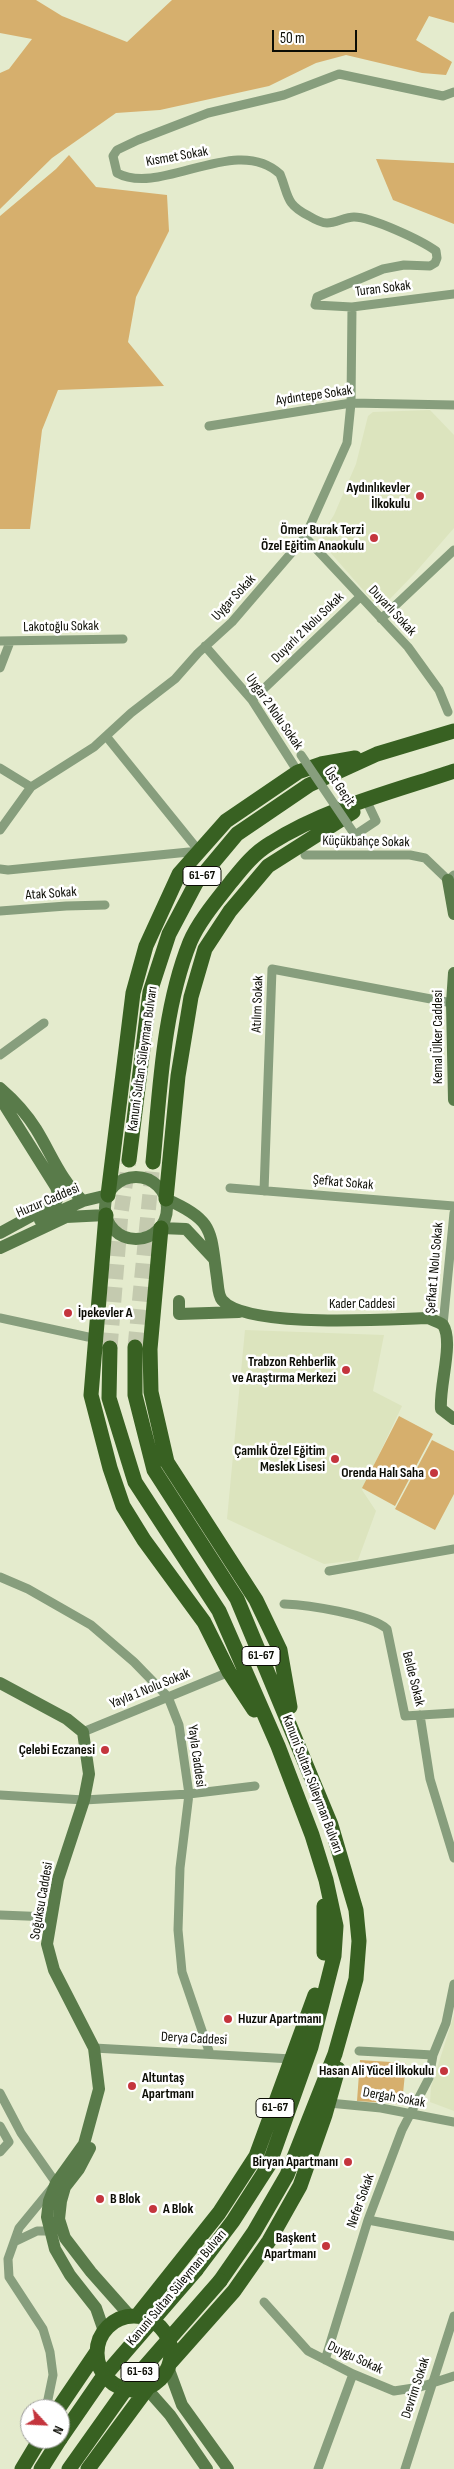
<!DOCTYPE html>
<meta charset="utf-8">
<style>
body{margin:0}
#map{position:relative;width:454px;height:2469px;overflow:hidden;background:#e4ebcd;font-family:"Sofia Sans Condensed",sans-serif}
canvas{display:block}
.north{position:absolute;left:20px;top:2399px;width:50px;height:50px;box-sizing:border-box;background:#fff;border:1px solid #9e9e9b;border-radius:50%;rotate:115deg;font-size:14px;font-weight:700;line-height:20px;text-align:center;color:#0c0d05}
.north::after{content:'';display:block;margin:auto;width:18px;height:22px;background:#c4353d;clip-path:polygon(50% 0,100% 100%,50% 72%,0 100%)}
.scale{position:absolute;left:272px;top:30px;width:85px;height:22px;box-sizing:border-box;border:2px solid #0c0d05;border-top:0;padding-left:6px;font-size:15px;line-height:18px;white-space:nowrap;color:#0c0d05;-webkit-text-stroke:4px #fff;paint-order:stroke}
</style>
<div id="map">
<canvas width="454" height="2469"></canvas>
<div class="north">N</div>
<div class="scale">50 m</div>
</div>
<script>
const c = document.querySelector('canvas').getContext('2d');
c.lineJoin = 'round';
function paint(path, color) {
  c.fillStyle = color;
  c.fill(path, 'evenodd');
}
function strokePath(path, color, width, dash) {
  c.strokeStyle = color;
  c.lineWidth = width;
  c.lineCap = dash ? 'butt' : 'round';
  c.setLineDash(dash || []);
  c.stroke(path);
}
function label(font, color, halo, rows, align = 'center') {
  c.font = font + ' "Sofia Sans Condensed",sans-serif';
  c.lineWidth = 5;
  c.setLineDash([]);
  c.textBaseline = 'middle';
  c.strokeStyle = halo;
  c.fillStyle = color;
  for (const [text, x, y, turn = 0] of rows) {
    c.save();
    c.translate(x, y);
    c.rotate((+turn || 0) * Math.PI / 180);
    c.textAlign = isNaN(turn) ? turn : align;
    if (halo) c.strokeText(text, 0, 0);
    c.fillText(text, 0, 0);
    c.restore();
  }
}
const built = new Path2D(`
 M 430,410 L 454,435 L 454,528 L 414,574 L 387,602 L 378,607 L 322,543 L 323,532 L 334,515 L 356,464 L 368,416 L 373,412 Z
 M 245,1330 L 384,1335 L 373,1391 L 402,1406 L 362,1490 L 376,1511 L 358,1560 L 324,1564 L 227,1519 Z
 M 454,2015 L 454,2111 L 430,2102 L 431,2087 Z`);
const green = new Path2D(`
 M 0,0 L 36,0 L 62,16 L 127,42 L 172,0 L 454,0 L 454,23 L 429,16 L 416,40 L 452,62 L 446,75 L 422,73 L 346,55 L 316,63 L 269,86 L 160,110 L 116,113 L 52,158 L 0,209 L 0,73 L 9,69 L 32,39 L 0,33 Z
 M 69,155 L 96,187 L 167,195 L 169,231 L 136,297 L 128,342 L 164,386 L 58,390 L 42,430 L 30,529 L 0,529 L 0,216 L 56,169 Z
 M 376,159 L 454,163 L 454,224 L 393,200 Z
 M 399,1416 L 433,1434 L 395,1506 L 362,1488 Z
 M 432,1440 L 454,1451 L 454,1494 L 435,1530 L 395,1509 Z
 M 360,2060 L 406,2063 L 402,2104 L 357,2101 Z`);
const primaryTunnel = new Path2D(`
 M 135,1347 L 153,1162
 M 110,1348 L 121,1213 L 129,1160`);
const street = new Path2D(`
 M 454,92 L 443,96 L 339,74 L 284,95 L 208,113 L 138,140 L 117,150 L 113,156 L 117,173 C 161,197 236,133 280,174 C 289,196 285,204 309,216 C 314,219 321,223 327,223 C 336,223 345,217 354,217 C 371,217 421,240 436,251 L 437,258 L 435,263 L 430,266 L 404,265 L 383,269 L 317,297 L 315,305 L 352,307 L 454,294
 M 209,426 L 351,403 L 454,405
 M 305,537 L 408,647 L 439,690 L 448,712
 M 381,619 L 454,550
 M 0,641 L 123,639
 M 205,646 L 252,700 L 298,772
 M 0,668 L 10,642
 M 252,700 L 360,597
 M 106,736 L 199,851
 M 0,768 L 31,787
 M 0,830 L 31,787 L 94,747 L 131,713 L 175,679 L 198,653 L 232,622 L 305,537 L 347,443 L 351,403 L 352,307
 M 355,835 L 376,821 L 368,804
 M 305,855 L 410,855 L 425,858 L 448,880 L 454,875
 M 0,869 L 8,870 L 199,851
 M 0,911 L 66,906 L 105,905
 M 0,1055 L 44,1023
 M 230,1188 L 454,1206
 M 264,1191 L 272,969 L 452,1003
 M 0,1318 L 88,1337
 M 443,1325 L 454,1213
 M 329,1571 L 454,1549
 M 0,1577 L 28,1589 L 91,1625 L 134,1662 L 168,1697 L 179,1725 L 189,1794 L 180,1868 L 178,1930 L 182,1972 L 210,2054
 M 284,1604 C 308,1605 370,1614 387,1629 L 405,1716 L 454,1713
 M 420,1715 L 430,1779 L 454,1858
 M 83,1732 L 229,1672
 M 0,1795 L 84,1800 L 189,1794 L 255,1786
 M 0,1915 L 51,1917
 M 94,2048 L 292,2059
 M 359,2051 L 433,2055
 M 0,2093 L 21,2133 L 56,2183 L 19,2228 L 8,2259 L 9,2277 L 43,2329 L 50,2352 L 53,2375 L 47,2404
 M 329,2103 L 381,2108 L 454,2122
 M 0,2126 L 9,2142 L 0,2152
 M 368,2220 L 454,2236
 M 14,2242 L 37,2231 L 49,2231
 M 264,2302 L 308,2351 L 353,2374 L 394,2391 L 420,2387 L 454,2376
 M 325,2360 L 368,2220 L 402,2130 L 429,2078 L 433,2055 L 446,2023 L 454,1984
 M 318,2469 L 353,2374
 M 405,2469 L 454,2316`);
const secondary = new Path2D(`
 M 448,880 L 454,914
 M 454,973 L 452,1003 L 454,1100
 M 0,1088 C 14,1100 26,1113 36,1129 C 52,1155 60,1179 83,1201
 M 0,1098 L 56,1187 L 59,1196 L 55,1203 L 0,1233
 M105 1208a31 31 0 1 1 62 0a31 31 0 1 1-62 0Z
 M 166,1199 C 215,1221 210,1230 217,1278 C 218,1285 218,1295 222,1300 C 246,1329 389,1319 428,1318 C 432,1320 439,1322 443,1325 C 454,1342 439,1386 441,1409 L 454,1419
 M 40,1220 L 83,1201 L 108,1195
 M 161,1228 L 186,1229 L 214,1259
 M 0,1248 L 66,1217 L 106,1215
 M 179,1301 L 179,1314 L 239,1312
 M 0,1683 L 67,1719 L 83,1732 L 89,1774 L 84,1800 L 58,1879 L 47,1944 L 54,1970 L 94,2048 L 99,2089 L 84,2144 L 56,2183 L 49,2201 L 47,2217 L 55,2249 L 70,2275 L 96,2308 L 104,2331
 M 90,2148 L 79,2169 L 65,2187 L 61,2201 L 59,2219 L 65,2238 L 91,2272 L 130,2316
 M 168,2367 L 182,2405 L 228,2469
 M 147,2389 L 170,2415 L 207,2469`);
const primary = new Path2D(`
 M 129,1160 L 150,992 L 169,934 L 196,883 L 237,834 L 309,785 L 377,754 L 454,731
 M 153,1162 C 160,1090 163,1009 190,942 C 199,921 217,900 231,882 C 243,867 254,853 271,843 C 326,808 392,792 454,771
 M 108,1195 L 133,993 L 146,946 L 179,874 L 226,821 L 298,772 L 321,764 L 355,758
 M 166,1199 L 178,1076 L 191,997 L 205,949 L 230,911 L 268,866 L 353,812
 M 106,1215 L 91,1395 L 110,1468 L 123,1506 L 144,1540 L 204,1622 L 229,1672 L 254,1710
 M 161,1228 L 150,1349 L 151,1392 L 167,1462 L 256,1600 L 280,1650 L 290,1707
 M 135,1347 L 135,1395 L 154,1470 L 237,1599 L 331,1825 L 356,1910 L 359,1941 L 356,1979 L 335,2054 L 287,2175 L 254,2232 L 220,2281
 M 110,1348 L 109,1398 L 135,1482 L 219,1611 L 278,1746 L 312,1835 L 326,1880 L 336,1926 L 334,1956 L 311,2047 L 269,2165 L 233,2221 L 196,2270
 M 324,1953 L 324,1906
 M97 2353a37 37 0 1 1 74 0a37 37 0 1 1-74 0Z
 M 137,2316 L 219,2213 L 256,2156 L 315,1995
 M 171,2362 L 234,2291 L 269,2241 L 300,2186 L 325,2115 L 338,2069
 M 58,2409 L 96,2353
 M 22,2469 L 40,2439
 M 41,2469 L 60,2439
 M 88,2469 L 147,2389`);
const streetBridge = new Path2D(`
 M 301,755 L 355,835`);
const primaryBridge = new Path2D(`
 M 60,2439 L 100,2381 L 196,2270
 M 69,2469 L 128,2386 L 220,2281`);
const markers = [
 [420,496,5,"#c4353d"],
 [374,538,5,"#c4353d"],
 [68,1313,5,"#c4353d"],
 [346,1370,5,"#c4353d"],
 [335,1459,5,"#c4353d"],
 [434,1473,5,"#c4353d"],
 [105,1750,5,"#c4353d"],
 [228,2019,5,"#c4353d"],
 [444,2071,5,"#c4353d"],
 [132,2086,5,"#c4353d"],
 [348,2162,5,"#c4353d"],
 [100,2199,5,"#c4353d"],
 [153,2209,5,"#c4353d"],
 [326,2246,5,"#c4353d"]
];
const shields = [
 [202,876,38],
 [261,1656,38],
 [275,2108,38],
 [140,2372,38]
];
const shieldNames = [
 ["61-67",202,876],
 ["61-67",261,1656],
 ["61-67",275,2108],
 ["61-63",140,2372]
];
const streetNames = [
 ["Kısmet Sokak",177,157,-10],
 ["Turan Sokak",383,289,-7],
 ["Aydıntepe Sokak",314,396,-8],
 ["Uygar Sokak",234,598,-47],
 ["Duyarlı Sokak",392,611,47],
 ["Lakotoğlu Sokak",61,627,-1],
 ["Duyarlı 2 Nolu Sokak",308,628,-44],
 ["Uygar 2 Nolu Sokak",274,712,55],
 ["Üst Geçit",339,787,56],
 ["Küçükbahçe Sokak",366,842,1],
 ["Atak Sokak",51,894,-4],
 ["Atılım Sokak",258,1004,-88],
 ["Kemal Ülker Caddesi",438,1037,-90],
 ["Kanuni Sultan Süleyman Bulvarı",143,1059,-82],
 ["Şefkat Sokak",343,1183,5],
 ["Huzur Caddesi",48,1201,-23],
 ["Şefkat 1 Nolu Sokak",435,1268,-85],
 ["Kader Caddesi",362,1304],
 ["Belde Sokak",413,1679,76],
 ["Yayla 1 Nolu Sokak",150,1689,-22],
 ["Yayla Caddesi",196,1756,82],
 ["Kanuni Sultan Süleyman Bulvarı",312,1784,69],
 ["Soğuksu Caddesi",42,1901,-80],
 ["Derya Caddesi",194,2039,3],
 ["Dergah Sokak",394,2098,10],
 ["Nefer Sokak",361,2201,-70],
 ["Kanuni Sultan Süleyman Bulvarı",177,2288,-50],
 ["Duygu Sokak",355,2358,25],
 ["Devrim Sokak",416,2388,-72]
];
const poiNames = [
 ["Aydınlıkevler",410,488],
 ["İlkokulu",410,504],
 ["Ömer Burak Terzi",364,530],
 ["Özel Eğitim Anaokulu",364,546],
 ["İpekevler A",78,1313,"left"],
 ["Trabzon Rehberlik",336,1362],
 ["ve Araştırma Merkezi",336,1378],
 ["Çamlık Özel Eğitim",325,1451],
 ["Meslek Lisesi",325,1467],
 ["Orenda Halı Saha",424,1473],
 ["Çelebi Eczanesi",95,1750],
 ["Huzur Apartmanı",238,2019,"left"],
 ["Hasan Ali Yücel İlkokulu",434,2071],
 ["Altuntaş",142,2078,"left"],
 ["Apartmanı",142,2094,"left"],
 ["Biryan Apartmanı",338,2162],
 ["B Blok",110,2199,"left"],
 ["A Blok",163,2209,"left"],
 ["Başkent",316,2238],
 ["Apartmanı",316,2254]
];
paint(built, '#dce4be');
paint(green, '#d6af6d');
strokePath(primaryTunnel, '#c4caaf', 15, [15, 8]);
strokePath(street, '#879e7d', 9);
strokePath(secondary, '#597b4a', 12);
strokePath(primary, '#386122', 15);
strokePath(streetBridge, '#879e7d', 9);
strokePath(primaryBridge, '#386122', 15);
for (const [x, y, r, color] of markers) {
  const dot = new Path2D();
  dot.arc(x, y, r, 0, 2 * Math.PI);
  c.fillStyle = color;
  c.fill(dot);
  strokePath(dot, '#fff', 2);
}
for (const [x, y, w] of shields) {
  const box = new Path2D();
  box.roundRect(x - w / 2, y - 9.5, w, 19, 4);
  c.fillStyle = '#fff';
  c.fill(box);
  strokePath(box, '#0c0d05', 1);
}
label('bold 12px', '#0c0d05', null, shieldNames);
label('14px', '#0c0d05', '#fff', streetNames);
label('bold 14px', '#0c0d05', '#fff', poiNames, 'right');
</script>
